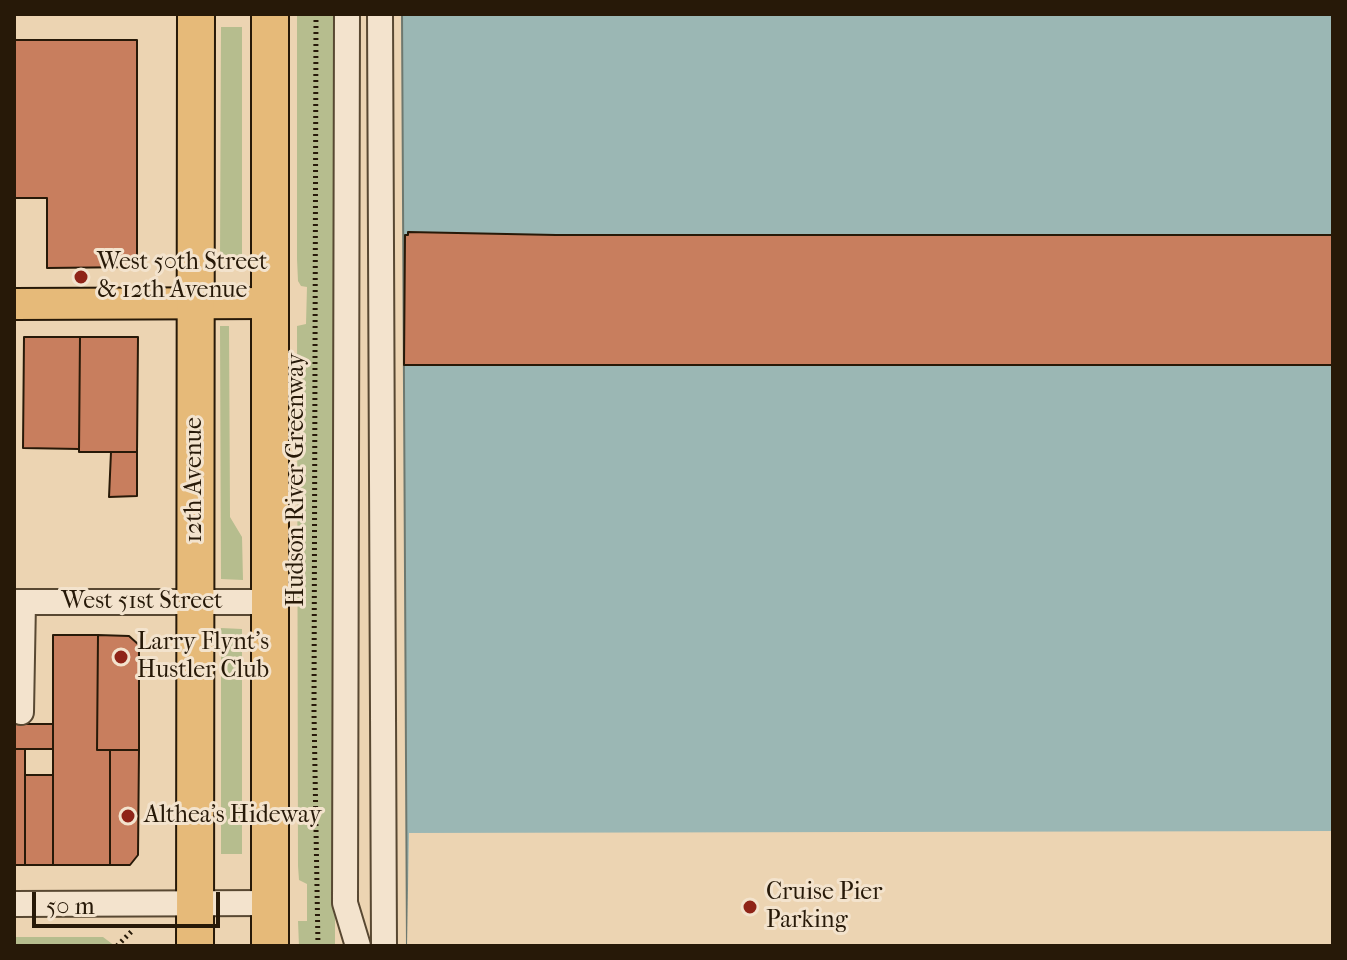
<!DOCTYPE html>
<meta charset="utf-8">
<style>
body{margin:0}
#map{position:relative;width:1347px;height:960px;overflow:hidden;background:#ecd4b2;font-family:"IM FELL French Canon",serif}
canvas{display:block}
.frame{position:absolute;inset:0;border:16px solid #271908;pointer-events:none}
.scale{position:absolute;left:32px;top:892px;width:188px;height:36px;box-sizing:border-box;border:4px solid #271908;border-top:0;padding-left:10px;font-size:24px;line-height:28px;white-space:nowrap;color:#271908;-webkit-text-stroke:6px #f3e3cd;paint-order:stroke}
</style>
<div id="map">
<canvas width="1347" height="960"></canvas>
<div class="frame"></div>
<div class="scale">50 m</div>
</div>
<script>
const c = document.querySelector('canvas').getContext('2d');
c.lineJoin = 'round';
function paint(path, color) {
  c.fillStyle = color;
  c.fill(path, 'evenodd');
}
function strokePath(path, color, width, dash) {
  c.strokeStyle = color;
  c.lineWidth = width;
  c.lineCap = dash ? 'butt' : 'round';
  c.setLineDash(dash || []);
  c.stroke(path);
}
function label(font, color, halo, rows, align = 'center') {
  c.font = font + ' "IM FELL French Canon",serif';
  c.lineWidth = 6;
  c.setLineDash([]);
  c.textBaseline = 'middle';
  c.strokeStyle = halo;
  c.fillStyle = color;
  for (const [text, x, y, turn = 0] of rows) {
    c.save();
    c.translate(x, y);
    c.rotate((+turn || 0) * Math.PI / 180);
    c.textAlign = isNaN(turn) ? turn : align;
    if (halo) c.strokeText(text, 0, 0);
    c.fillText(text, 0, 0);
    c.restore();
  }
}
const green = new Path2D(`
 M 297,14 L 335,14 L 335,946 L 299,946 L 298,921 L 307,921 L 307,884 L 299,880 L 298,866 L 297,326 L 306,324 L 307,287 L 301,286 L 298,281 L 297,259 Z
 M 221,27 L 242,27 L 242,258 L 220,259 Z
 M 220,326 L 229,326 L 230,517 L 242,537 L 243,580 L 221,579 Z
 M 221,628 L 242,629 L 242,854 L 221,854 Z
 M 14,937 L 103,937 L 115,946 L 14,946 Z`);
const water = new Path2D(`
 M 402,14 L 1333,14 L 1333,946 L 407,946 Z`);
const pier = new Path2D(`
 M 1333,831 L 1333,946 L 407,946 L 409,833 Z`);
const building = new Path2D(`
 M 14,40 L 137,40 L 137,267 L 47,268 L 47,198 L 14,198 Z
 M 408,232 L 556,235 L 1333,235 L 1333,365 L 404,365 L 405,235 L 408,235 Z
 M 24,337 L 80,337 L 79,449 L 23,448 Z
 M 80,337 L 138,337 L 137,452 L 79,452 Z
 M 111,452 L 137,452 L 137,496 L 109,497 Z
 M 53,635 L 98,635 L 97,750 L 110,750 L 110,865 L 53,865 Z
 M 98,635 L 129,636 L 139,645 L 139,750 L 97,750 Z
 M 14,724 L 53,724 L 53,749 L 14,749 Z
 M 14,749 L 25,749 L 25,865 L 14,865 Z
 M 110,750 L 139,750 L 138,855 L 130,865 L 110,865 Z
 M 25,775 L 53,775 L 53,865 L 25,865 Z`);
const path = new Path2D(`
 M 316,14 L 314,712 L 318,946
 M 117,946 L 132,931`);
const minor = new Path2D(`
 M 347,14 L 345,903 L 358,946
 M 380,14 L 384,946
 M 14,602 L 270,602
 M 21,712 L 23,602
 M 14,904 L 270,903`);
const major = new Path2D(`
 M 14,304 L 270,303`);
const highway = new Path2D(`
 M 270,14 L 270,946
 M 195,946 L 196,14`);
const markers = [
 [81,277,8,"#8f2418"],
 [121,657,8,"#8f2418"],
 [128,816,8,"#8f2418"],
 [750,907,8,"#8f2418"]
];
const poiNames = [
 ["West 50th Street",97,263],
 ["& 12th Avenue",97,291],
 ["Larry Flynt's",137,643],
 ["Hustler Club",137,671],
 ["Althea’s Hideway",144,816],
 ["Cruise Pier",766,893],
 ["Parking",766,921]
];
const streetNames = [
 ["12th Avenue",195,480,-90],
 ["Hudson River Greenway",297,480,-90],
 ["West 51st Street",142,602]
];
paint(green, '#b6bd8e');
paint(water, '#9bb7b4');
strokePath(water, '#6d786f', 2);
paint(pier, '#ecd4b2');
paint(building, '#c87e5e');
strokePath(building, '#271908', 2);
strokePath(minor, '#584832', 28);
strokePath(major, '#271908', 34);
strokePath(highway, '#271908', 40);
strokePath(path, '#271908', 5, [2, 4]);
strokePath(minor, '#f3e3cd', 24);
strokePath(major, '#e6ba79', 30);
strokePath(highway, '#e6ba79', 36);
for (const [x, y, r, color] of markers) {
  const dot = new Path2D();
  dot.arc(x, y, r, 0, 2 * Math.PI);
  c.fillStyle = color;
  c.fill(dot);
  strokePath(dot, '#f3e3cd', 3);
}
label('24px', '#271908', '#f3e3cd', poiNames, 'left');
label('24px', '#271908', '#f3e3cd', streetNames);
</script>
